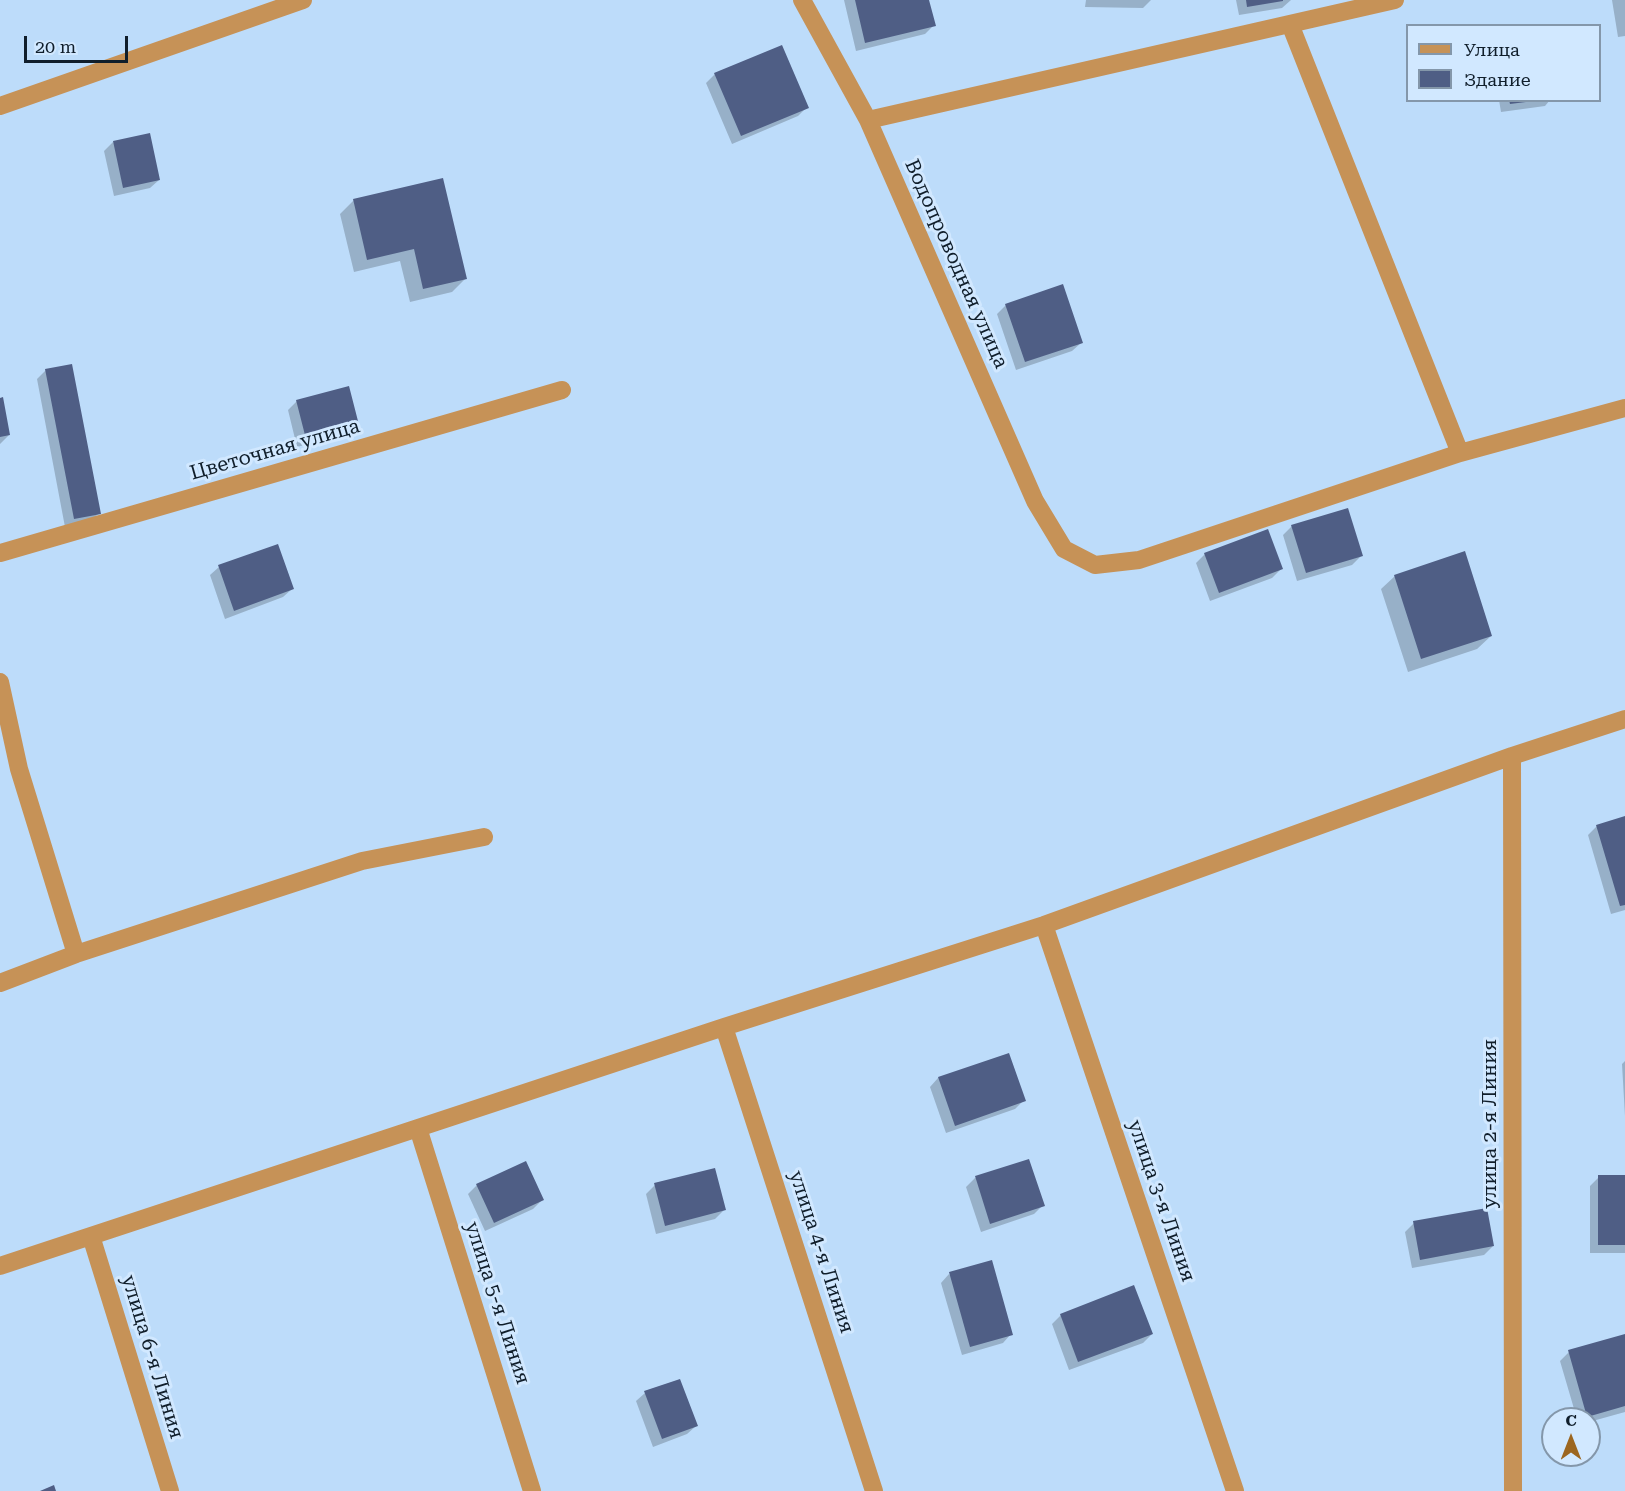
<!DOCTYPE html>
<meta charset="utf-8">
<style>
body{margin:0}
#map{position:relative;width:1625px;height:1491px;overflow:hidden;background:#bddcfa;font-family:"Roboto Serif",serif}
canvas{display:block}
.legend{position:absolute;left:1406px;top:24px;width:195px;height:78px;box-sizing:border-box;background:#d1e8ff;border:2px solid #8497aa;margin:0;padding:8px 10px;list-style:none;font-size:18px;color:#101e2b}
.legend li{display:flex;align-items:center;gap:12px;height:30px}
.legend b{width:30px;border:2px solid #8497aa}
.north{position:absolute;left:1541px;top:1407px;width:60px;height:60px;box-sizing:border-box;background:#d1e8ff;border:2px solid #8497aa;border-radius:50%;rotate:0deg;font-size:16px;font-weight:700;line-height:24px;text-align:center;color:#101e2b}
.north::after{content:'';display:block;margin:auto;width:21px;height:27px;background:#9c6620;clip-path:polygon(50% 0,100% 100%,50% 72%,0 100%)}
.scale{position:absolute;left:24px;top:36px;width:104px;height:27px;box-sizing:border-box;border:3px solid #101e2b;border-top:0;padding-left:8px;font-size:18px;line-height:21px;white-space:nowrap;color:#101e2b;-webkit-text-stroke:4px #d1e8ff;paint-order:stroke}
</style>
<div id="map">
<canvas width="1625" height="1491"></canvas>
<ul class="legend">
<li><b style="height:8px;background:#c69257"></b>Улица</li>
<li><b style="height:16px;background:#4f5e85"></b>Здание</li>
</ul>
<div class="north">С</div>
<div class="scale">20 m</div>
</div>
<script>
const c = document.querySelector('canvas').getContext('2d');
c.lineJoin = 'round';
function paint(path, color) {
  c.fillStyle = color;
  c.fill(path, 'evenodd');
}
function strokePath(path, color, width, dash) {
  c.strokeStyle = color;
  c.lineWidth = width;
  c.lineCap = dash ? 'butt' : 'round';
  c.setLineDash(dash || []);
  c.stroke(path);
}
function label(font, color, halo, rows, align = 'center') {
  c.font = font + ' "Roboto Serif",serif';
  c.lineWidth = 6;
  c.setLineDash([]);
  c.textBaseline = 'middle';
  c.strokeStyle = halo;
  c.fillStyle = color;
  for (const [text, x, y, turn = 0] of rows) {
    c.save();
    c.translate(x, y);
    c.rotate((+turn || 0) * Math.PI / 180);
    c.textAlign = isNaN(turn) ? turn : align;
    if (halo) c.strokeText(text, 0, 0);
    c.fillText(text, 0, 0);
    c.restore();
  }
}
const shadow = new Path2D(`
 M 844,0 L 928,0 L 934,25 L 925,34 L 856,51 Z
 M 1086,0 L 1151,0 L 1143,8 L 1085,7 Z
 M 1236,0 L 1291,0 L 1282,8 L 1239,15 Z
 M 1612,0 L 1625,0 L 1625,36 L 1618,37 Z
 M 715,74 L 807,107 L 798,116 L 732,144 L 706,83 Z
 M 1499,100 L 1550,100 L 1545,106 L 1501,112 Z
 M 113,142 L 159,180 L 150,188 L 114,196 L 104,151 Z
 M 354,200 L 466,278 L 452,292 L 410,302 L 400,261 L 354,272 L 340,214 Z
 M 1006,305 L 1081,343 L 1072,351 L 1016,370 L 997,314 Z
 M 46,370 L 99,513 L 90,522 L 65,527 L 37,379 Z
 M 0,399 L 9,435 L 0,444 Z
 M 297,401 L 357,424 L 348,433 L 297,447 L 288,410 Z
 M 1292,526 L 1361,556 L 1352,565 L 1297,581 L 1283,535 Z
 M 277,546 L 292,589 L 283,597 L 225,619 L 210,575 L 219,567 Z
 M 1205,554 L 1281,569 L 1272,578 L 1210,601 L 1196,563 Z
 M 1395,576 L 1491,636 L 1477,649 L 1408,672 L 1381,589 Z
 M 1625,818 L 1625,910 L 1611,914 L 1588,835 L 1597,826 Z
 M 1625,1061 L 1625,1116 L 1622,1064 Z
 M 938,1078 L 1024,1100 L 1015,1109 L 946,1133 L 930,1087 Z
 M 1028,1160 L 1043,1205 L 1034,1214 L 981,1232 L 966,1187 L 975,1178 Z
 M 1599,1177 L 1625,1177 L 1625,1253 L 1590,1253 L 1590,1186 Z
 M 477,1185 L 542,1200 L 533,1209 L 485,1231 L 468,1194 Z
 M 655,1185 L 724,1210 L 715,1219 L 656,1234 L 646,1194 Z
 M 1414,1223 L 1493,1246 L 1484,1255 L 1412,1268 L 1405,1232 Z
 M 949,1274 L 1011,1334 L 1003,1343 L 962,1355 L 941,1283 Z
 M 1061,1315 L 1152,1334 L 1143,1343 L 1069,1370 L 1052,1324 Z
 M 1625,1336 L 1625,1412 L 1589,1422 L 1589,1419 L 1577,1419 L 1560,1361 L 1569,1352 Z
 M 645,1393 L 696,1426 L 687,1434 L 653,1447 L 636,1401 Z`);
const building = new Path2D(`
 M 855,0 L 929,0 L 936,26 L 865,43 Z
 M 1246,0 L 1283,0 L 1283,1 L 1247,7 Z
 M 782,45 L 809,108 L 741,136 L 714,73 Z
 M 1509,100 L 1526,100 L 1526,102 L 1510,104 Z
 M 150,133 L 160,180 L 123,188 L 113,141 Z
 M 443,178 L 467,279 L 423,289 L 414,249 L 367,260 L 353,199 Z
 M 1063,284 L 1083,343 L 1025,362 L 1005,304 Z
 M 72,364 L 101,514 L 74,519 L 45,369 Z
 M 349,386 L 359,425 L 306,439 L 296,400 Z
 M 3,397 L 10,435 L 0,437 L 0,398 Z
 M 1348,508 L 1363,556 L 1306,573 L 1291,525 Z
 M 1268,529 L 1283,569 L 1219,593 L 1204,553 Z
 M 278,544 L 294,589 L 234,611 L 218,565 Z
 M 1465,551 L 1492,636 L 1421,659 L 1394,575 Z
 M 1625,816 L 1625,905 L 1620,906 L 1596,825 Z
 M 1009,1053 L 1026,1101 L 955,1126 L 938,1077 Z
 M 1029,1159 L 1045,1206 L 990,1224 L 975,1176 Z
 M 526,1161 L 544,1200 L 494,1223 L 476,1184 Z
 M 715,1168 L 726,1210 L 665,1226 L 654,1183 Z
 M 1598,1175 L 1625,1175 L 1625,1245 L 1598,1245 Z
 M 1487,1208 L 1494,1246 L 1420,1260 L 1413,1221 Z
 M 992,1260 L 1013,1335 L 970,1347 L 949,1272 Z
 M 1134,1285 L 1153,1334 L 1078,1362 L 1060,1314 Z
 M 1625,1334 L 1625,1406 L 1587,1417 L 1568,1350 Z
 M 680,1379 L 698,1426 L 662,1439 L 644,1391 Z
 M 54,1485 L 56,1491 L 40,1491 Z`);
const minor = new Path2D(`
 M 802,0 L 868,120 L 1035,501 L 1064,549 L 1095,565 L 1139,560 L 1460,453 L 1625,408
 M 1290,24 L 1460,453
 M 0,106 L 303,0
 M 868,120 L 1395,0
 M 0,553 L 562,390
 M 0,682 L 19,769 L 76,954
 M 1512,756 L 1513,1491
 M 1044,925 L 1235,1491
 M 0,983 L 76,954 L 362,861 L 484,837
 M 724,1027 L 874,1491
 M 418,1128 L 532,1491
 M 91,1236 L 170,1491
 M 0,1266 L 724,1027 L 1044,925 L 1512,756 L 1625,719`);
const streetNames = [
 ["Водопроводная улица",956,264,66],
 ["Цветочная улица",275,450,-16],
 ["улица 2-я Линия",1490,1124,-90],
 ["улица 3-я Линия",1161,1201,71],
 ["улица 4-я Линия",821,1252,72],
 ["улица 5-я Линия",497,1303,72],
 ["улица 6-я Линия",152,1357,73]
];
paint(shadow, '#0003');
paint(building, '#4f5e85');
strokePath(minor, '#c69257', 18);
label('20px', '#101e2b', '#d1e8ff', streetNames);
</script>
